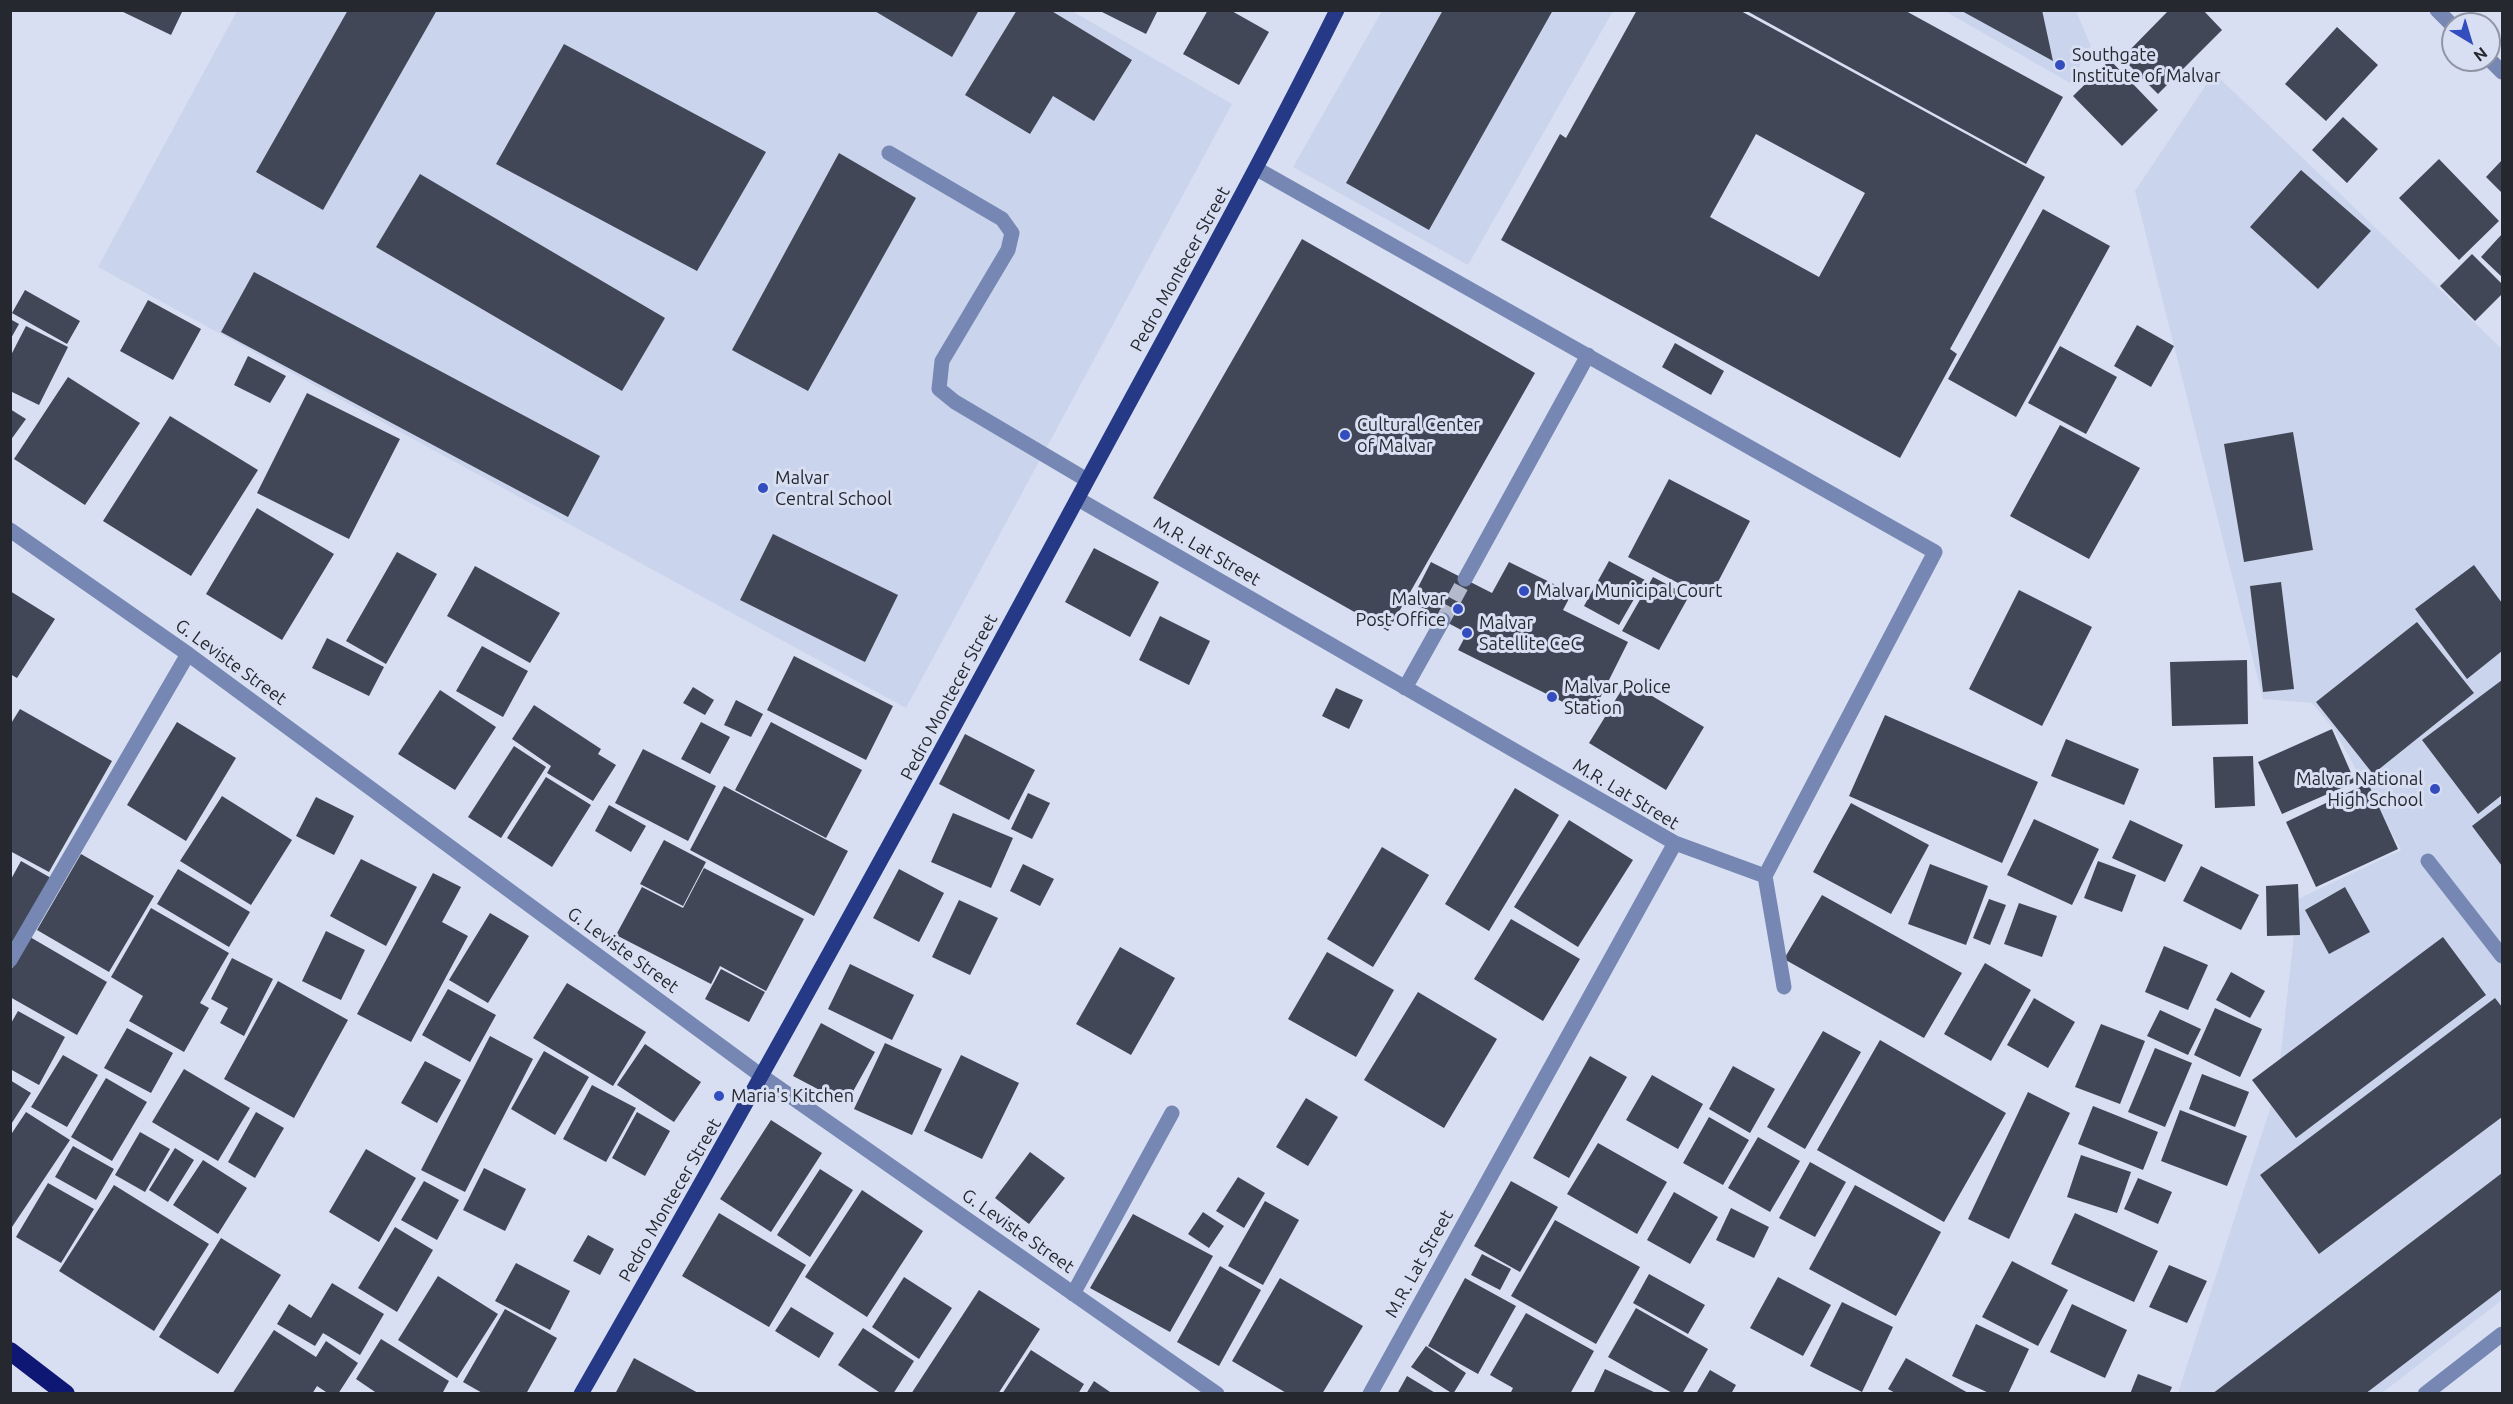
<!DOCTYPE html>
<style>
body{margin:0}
#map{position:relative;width:2513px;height:1404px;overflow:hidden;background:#d8dff2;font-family:Ubuntu,sans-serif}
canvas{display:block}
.frame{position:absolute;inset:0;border:12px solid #26282f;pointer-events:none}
.north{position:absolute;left:2441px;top:12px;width:60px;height:60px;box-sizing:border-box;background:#d8dff2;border:2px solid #9196a4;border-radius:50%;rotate:142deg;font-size:16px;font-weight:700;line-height:24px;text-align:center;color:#26282f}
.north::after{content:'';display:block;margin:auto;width:21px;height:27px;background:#334dbf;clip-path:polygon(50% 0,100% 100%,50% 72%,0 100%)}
</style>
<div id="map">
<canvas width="2513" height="1404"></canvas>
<div class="frame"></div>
<div class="north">N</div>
</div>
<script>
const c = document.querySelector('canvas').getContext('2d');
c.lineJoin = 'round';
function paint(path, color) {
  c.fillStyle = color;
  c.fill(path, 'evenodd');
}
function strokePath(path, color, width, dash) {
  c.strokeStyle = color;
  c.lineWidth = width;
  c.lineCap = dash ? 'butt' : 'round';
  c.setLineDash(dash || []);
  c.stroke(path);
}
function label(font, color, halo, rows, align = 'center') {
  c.font = font + ' Ubuntu,sans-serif';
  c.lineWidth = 6;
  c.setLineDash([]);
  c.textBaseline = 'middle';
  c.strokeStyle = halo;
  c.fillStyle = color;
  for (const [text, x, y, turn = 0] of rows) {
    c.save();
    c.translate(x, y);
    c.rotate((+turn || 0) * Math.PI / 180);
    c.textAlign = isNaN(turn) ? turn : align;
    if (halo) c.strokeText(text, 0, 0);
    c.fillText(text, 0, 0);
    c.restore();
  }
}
const built = new Path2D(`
 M 237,11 L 1072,11 L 1232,104 L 906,708 L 98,267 Z
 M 1382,11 L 1613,11 L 1468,265 L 1293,167 Z
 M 1945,11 L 2076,11 L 2091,46 L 2070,83 Z
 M 2214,73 L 2502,349 L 2502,1300 L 2382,1393 L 2178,1393 L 2277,1087 L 2298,899 L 2401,850 L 2333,728 L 2312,703 L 2263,699 L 2135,191 Z`);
const building = new Path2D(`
 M 119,10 L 183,10 L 171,35 Z
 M 348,10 L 437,10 L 323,210 L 256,172 Z
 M 873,10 L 979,10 L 952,57 Z
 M 1017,10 L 1050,10 L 1132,60 L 1094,121 L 1053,96 L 1030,134 L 965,95 Z
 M 1098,10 L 1158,10 L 1146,34 Z
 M 1208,10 L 1230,10 L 1269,32 L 1239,85 L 1183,54 Z
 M 1443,10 L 1553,10 L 1429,230 L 1346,183 Z
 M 1637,10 L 1739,10 L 2045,177 L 1950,349 L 1957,354 L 1900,458 L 1501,240 L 1560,134 L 1566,138 ZM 1756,134 L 1865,193 L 1819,277 L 1710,217 Z
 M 1745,10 L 1904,10 L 2063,97 L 2026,164 Z
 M 1960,10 L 2042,10 L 2053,61 Z
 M 2169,10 L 2203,10 L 2222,30 L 2158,94 L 2122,58 Z
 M 2337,27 L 2378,65 L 2326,121 L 2285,84 Z
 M 564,44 L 766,152 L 697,271 L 496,164 Z
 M 2110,60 L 2158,110 L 2122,146 L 2073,96 Z
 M 2343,117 L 2378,149 L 2347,183 L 2312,150 Z
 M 839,153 L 916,198 L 808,391 L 732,350 Z
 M 2439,159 L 2499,221 L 2459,260 L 2399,198 Z
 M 2502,160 L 2502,193 L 2486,177 Z
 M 2301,170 L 2371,231 L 2318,289 L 2250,227 Z
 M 420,174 L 665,318 L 622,391 L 376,247 Z
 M 2043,209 L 2110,246 L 2016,417 L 1948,379 Z
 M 2502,234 L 2502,277 L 2481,257 Z
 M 1302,239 L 1535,373 L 1388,631 L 1153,498 Z
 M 2472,254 L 2502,284 L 2502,294 L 2475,321 L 2440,286 Z
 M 254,272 L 600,456 L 568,517 L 221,332 Z
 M 25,290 L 80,321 L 67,344 L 12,313 Z
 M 148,300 L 201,329 L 173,380 L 120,351 Z
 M 10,319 L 19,324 L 10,340 Z
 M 2137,325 L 2174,346 L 2151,387 L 2114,366 Z
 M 26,326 L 68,347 L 39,405 L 10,391 L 10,357 Z
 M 1675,343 L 1724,371 L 1711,395 L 1662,367 Z
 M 2060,346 L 2117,377 L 2086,434 L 2028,403 Z
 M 248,356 L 286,376 L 270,403 L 234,385 Z
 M 68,377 L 140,423 L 85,505 L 14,459 Z
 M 307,393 L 400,439 L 349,539 L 257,493 Z
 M 10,409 L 26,419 L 10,441 Z
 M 170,416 L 258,470 L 191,576 L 103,521 Z
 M 2060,425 L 2140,468 L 2089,559 L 2010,516 Z
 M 2293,432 L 2313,550 L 2244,562 L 2224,444 Z
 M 1669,479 L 1750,521 L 1709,599 L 1628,557 Z
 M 257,508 L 334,554 L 282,640 L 206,594 Z
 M 773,534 L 898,595 L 865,662 L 740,600 Z
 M 1094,548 L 1159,582 L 1130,637 L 1065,602 Z
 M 397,552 L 437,574 L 386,664 L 346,641 Z
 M 1609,561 L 1645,580 L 1619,625 L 1584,606 Z
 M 1431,562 L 1492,593 L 1509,562 L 1572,593 L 1563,610 L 1628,642 L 1591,716 L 1458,650 L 1467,633 L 1410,603 Z
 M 2474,565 L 2502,603 L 2502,651 L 2467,679 L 2415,609 Z
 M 475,566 L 560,613 L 530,663 L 447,616 Z
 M 1653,577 L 1689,596 L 1659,650 L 1622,631 Z
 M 2281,582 L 2294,689 L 2263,692 L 2250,586 Z
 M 2019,590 L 2092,627 L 2042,726 L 1969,689 Z
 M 10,591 L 55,619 L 17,678 L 10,674 Z
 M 1160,616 L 1210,641 L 1189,685 L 1139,660 Z
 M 2417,622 L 2474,693 L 2373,774 L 2316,702 Z
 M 327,638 L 384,667 L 369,696 L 312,668 Z
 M 482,646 L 528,671 L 503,717 L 456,691 Z
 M 794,656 L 893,706 L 866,760 L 767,710 Z
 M 2247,660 L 2248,724 L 2172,726 L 2170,662 Z
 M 2502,680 L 2502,795 L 2478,814 L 2422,740 Z
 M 1627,681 L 1704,727 L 1666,790 L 1589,743 Z
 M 693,687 L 714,700 L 705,715 L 683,703 Z
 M 1336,688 L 1363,700 L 1349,729 L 1322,716 Z
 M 440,690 L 496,727 L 455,790 L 398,754 Z
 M 736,700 L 763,714 L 751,737 L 724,725 Z
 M 534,705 L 601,749 L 598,754 L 616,765 L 593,801 L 547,773 L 551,766 L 512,739 Z
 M 20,709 L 112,761 L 49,872 L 10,851 L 10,725 Z
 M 1885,715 L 2038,782 L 2002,863 L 1849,796 Z
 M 177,722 L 236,758 L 186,841 L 127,805 Z
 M 701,722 L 730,737 L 710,774 L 681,759 Z
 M 771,722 L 862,770 L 826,838 L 735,790 Z
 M 2332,729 L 2355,782 L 2282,814 L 2258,762 Z
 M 965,734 L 1035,770 L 1009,820 L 939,784 Z
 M 2066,739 L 2139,769 L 2124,805 L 2051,776 Z
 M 514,746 L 546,767 L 501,838 L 468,817 Z
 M 643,749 L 716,786 L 688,841 L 615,803 Z
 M 2253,756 L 2255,806 L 2215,808 L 2213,757 Z
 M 546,777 L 591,805 L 552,867 L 507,838 Z
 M 2368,783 L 2398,849 L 2316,887 L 2286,822 Z
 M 724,786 L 848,851 L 814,916 L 690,850 Z
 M 1515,788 L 1559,815 L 1489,931 L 1445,904 Z
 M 1028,793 L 1050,803 L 1032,839 L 1011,829 Z
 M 222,796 L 292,840 L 251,905 L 180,861 Z
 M 316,797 L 354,816 L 334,855 L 296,836 Z
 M 1851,803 L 1929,845 L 1891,914 L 1813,872 Z
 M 2502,803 L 2502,866 L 2472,826 Z
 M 609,805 L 646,826 L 631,852 L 595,831 Z
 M 953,813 L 1013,838 L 991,888 L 931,862 Z
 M 2034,819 L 2099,849 L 2072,905 L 2007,875 Z
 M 1569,820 L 1633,860 L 1578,947 L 1514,907 Z
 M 2130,820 L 2183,845 L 2165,882 L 2112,858 Z
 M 664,840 L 706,862 L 683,906 L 640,884 Z
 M 1382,847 L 1429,875 L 1373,967 L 1327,939 Z
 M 81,854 L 154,896 L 109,972 L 37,930 Z
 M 361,859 L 417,887 L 386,946 L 330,916 Z
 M 21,861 L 51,878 L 14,942 L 10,941 L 10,881 Z
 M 2098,861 L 2136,875 L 2122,912 L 2084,898 Z
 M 1023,864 L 1054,879 L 1040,906 L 1010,891 Z
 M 1930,864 L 1988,886 L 1966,945 L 1908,924 Z
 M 2201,866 L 2259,895 L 2241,930 L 2183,901 Z
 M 704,868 L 804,919 L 766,991 L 720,966 L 711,984 L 616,935 L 642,887 L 683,908 Z
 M 178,869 L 250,912 L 229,947 L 157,904 Z
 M 899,869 L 944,893 L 919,942 L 873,918 Z
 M 433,873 L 461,887 L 442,922 L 468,936 L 411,1042 L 357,1014 Z
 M 2298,884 L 2300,935 L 2267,936 L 2266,886 Z
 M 2345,887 L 2370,932 L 2329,954 L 2305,910 Z
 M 1822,895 L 1962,973 L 1924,1038 L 1784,959 Z
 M 1989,899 L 2006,905 L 1990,945 L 1973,938 Z
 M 959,900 L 998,918 L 970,975 L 932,957 Z
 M 2019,903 L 2057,916 L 2042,957 L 2004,944 Z
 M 151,908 L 229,953 L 200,1003 L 209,1008 L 184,1052 L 129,1021 L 143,996 L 111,977 Z
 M 490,913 L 529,936 L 488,1003 L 449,980 Z
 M 1511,919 L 1580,959 L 1543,1021 L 1474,979 Z
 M 326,931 L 365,950 L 341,1000 L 302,981 Z
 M 30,937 L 107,982 L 77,1035 L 10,997 L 10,972 Z
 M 2443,937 L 2486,995 L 2296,1138 L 2252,1080 Z
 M 2164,946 L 2208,965 L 2188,1010 L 2145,992 Z
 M 1120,947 L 1175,978 L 1131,1055 L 1076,1024 Z
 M 1327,952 L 1394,990 L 1356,1057 L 1288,1019 Z
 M 232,958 L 273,979 L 244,1036 L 220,1023 L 228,1008 L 211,999 Z
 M 1985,963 L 2031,990 L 1991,1061 L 1944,1034 Z
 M 850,964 L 914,995 L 892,1040 L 828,1009 Z
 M 721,969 L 765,992 L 749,1022 L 705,999 Z
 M 2231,972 L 2265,991 L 2250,1018 L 2216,1000 Z
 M 278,981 L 348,1020 L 294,1118 L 224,1079 Z
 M 567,983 L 646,1032 L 613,1086 L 533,1038 Z
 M 448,989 L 496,1015 L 470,1062 L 422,1035 Z
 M 1418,992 L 1497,1039 L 1444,1128 L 1364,1080 Z
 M 2034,998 L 2075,1022 L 2048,1068 L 2007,1045 Z
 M 2495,998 L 2502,1007 L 2502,1117 L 2319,1254 L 2260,1175 Z
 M 2215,1008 L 2262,1029 L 2240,1077 L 2194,1055 Z
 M 2160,1010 L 2201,1029 L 2188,1055 L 2147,1036 Z
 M 18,1011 L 65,1037 L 39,1085 L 10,1069 L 10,1025 Z
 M 821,1023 L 875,1052 L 846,1104 L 793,1076 Z
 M 2101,1024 L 2145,1041 L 2120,1104 L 2075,1087 Z
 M 127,1028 L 173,1053 L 151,1093 L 104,1068 Z
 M 1823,1031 L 1861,1052 L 1805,1149 L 1767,1127 Z
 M 490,1036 L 533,1059 L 465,1192 L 421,1170 Z
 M 1880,1040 L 2006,1113 L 1944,1222 L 1817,1150 Z
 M 885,1043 L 942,1069 L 912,1135 L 854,1109 Z
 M 645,1044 L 701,1082 L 674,1122 L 617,1085 Z
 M 2155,1048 L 2192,1063 L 2165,1127 L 2128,1112 Z
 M 544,1051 L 589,1077 L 555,1135 L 511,1109 Z
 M 63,1055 L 98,1075 L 67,1127 L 31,1107 Z
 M 961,1055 L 1019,1083 L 982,1159 L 924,1131 Z
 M 1590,1056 L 1627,1077 L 1569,1178 L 1533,1158 Z
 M 425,1061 L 461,1080 L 437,1123 L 401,1103 Z
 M 1733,1066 L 1775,1089 L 1750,1133 L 1709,1109 Z
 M 184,1069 L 250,1108 L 218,1161 L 152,1122 Z
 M 2202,1074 L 2249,1092 L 2235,1127 L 2189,1109 Z
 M 1652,1075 L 1703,1104 L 1678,1149 L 1626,1120 Z
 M 106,1078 L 147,1102 L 112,1161 L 71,1137 Z
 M 10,1080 L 31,1093 L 10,1126 Z
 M 592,1085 L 636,1108 L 606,1162 L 563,1139 Z
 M 2028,1092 L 2070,1113 L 2009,1239 L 1968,1219 Z
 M 1306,1098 L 1338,1117 L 1308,1166 L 1276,1147 Z
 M 2093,1106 L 2158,1132 L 2143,1170 L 2078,1144 Z
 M 2180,1110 L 2247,1136 L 2227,1186 L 2161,1161 Z
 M 26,1112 L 70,1140 L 10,1230 L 10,1136 Z
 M 256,1112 L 284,1128 L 255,1178 L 228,1162 Z
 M 637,1112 L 670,1131 L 645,1176 L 612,1158 Z
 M 1709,1117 L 1749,1140 L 1723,1185 L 1683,1163 Z
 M 771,1120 L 822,1153 L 771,1232 L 720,1199 Z
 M 140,1132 L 170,1149 L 145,1192 L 115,1175 Z
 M 1758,1137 L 1800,1161 L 1770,1212 L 1728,1188 Z
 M 1598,1143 L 1667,1182 L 1637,1234 L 1567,1194 Z
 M 73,1146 L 114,1169 L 96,1200 L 55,1177 Z
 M 175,1148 L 194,1160 L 168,1202 L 149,1190 Z
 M 366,1149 L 416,1178 L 379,1242 L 329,1212 Z
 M 1030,1152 L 1065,1178 L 1029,1224 L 995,1198 Z
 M 2081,1155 L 2131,1172 L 2117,1213 L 2067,1197 Z
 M 203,1160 L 247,1188 L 218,1234 L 173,1205 Z
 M 1810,1162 L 1846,1182 L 1815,1237 L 1779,1218 Z
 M 484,1168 L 526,1189 L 505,1231 L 463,1210 Z
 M 820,1169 L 853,1190 L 810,1257 L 777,1235 Z
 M 2502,1173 L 2502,1289 L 2365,1394 L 2212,1394 Z
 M 1238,1177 L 1265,1193 L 1244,1228 L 1216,1211 Z
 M 2138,1178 L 2172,1192 L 2158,1224 L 2124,1209 Z
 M 424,1181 L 459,1200 L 437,1240 L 401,1220 Z
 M 1511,1181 L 1558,1207 L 1520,1272 L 1474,1246 Z
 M 48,1183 L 94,1209 L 61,1263 L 16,1237 Z
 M 114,1185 L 209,1244 L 154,1331 L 59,1271 Z
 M 1855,1185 L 1941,1232 L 1896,1316 L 1809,1269 Z
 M 862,1190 L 923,1231 L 867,1317 L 805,1277 Z
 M 1674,1192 L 1718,1217 L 1690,1264 L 1647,1240 Z
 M 1265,1201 L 1299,1220 L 1263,1285 L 1228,1266 Z
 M 1731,1208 L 1769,1227 L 1754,1258 L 1716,1240 Z
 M 1203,1212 L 1224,1226 L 1209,1248 L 1188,1234 Z
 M 719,1213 L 806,1265 L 769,1327 L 682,1276 Z
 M 2075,1213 L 2158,1251 L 2134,1302 L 2051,1264 Z
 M 1133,1214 L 1213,1256 L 1170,1332 L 1090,1288 Z
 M 1555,1220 L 1640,1267 L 1596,1344 L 1511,1296 Z
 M 395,1227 L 433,1250 L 397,1312 L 358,1288 Z
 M 588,1235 L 614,1249 L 600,1275 L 573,1261 Z
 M 221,1238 L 281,1275 L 218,1374 L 159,1337 Z
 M 1482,1254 L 1511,1269 L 1500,1290 L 1471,1275 Z
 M 2012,1261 L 2068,1290 L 2038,1346 L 1982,1317 Z
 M 516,1263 L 570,1291 L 550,1330 L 495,1301 Z
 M 2169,1265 L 2207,1281 L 2187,1323 L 2149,1307 Z
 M 1220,1266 L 1261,1290 L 1219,1366 L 1177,1342 Z
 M 1649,1274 L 1705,1305 L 1688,1334 L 1633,1303 Z
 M 438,1276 L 498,1314 L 457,1378 L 398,1340 Z
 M 904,1277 L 952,1308 L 919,1359 L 872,1327 Z
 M 1778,1277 L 1831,1305 L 1803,1356 L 1750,1328 Z
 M 1280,1278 L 1363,1326 L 1322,1394 L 1288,1394 L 1232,1361 Z
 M 1465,1278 L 1516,1306 L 1478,1374 L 1428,1346 Z
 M 332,1283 L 384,1314 L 360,1355 L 323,1333 L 315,1346 L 277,1324 L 289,1304 L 311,1318 Z
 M 979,1290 L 1040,1329 L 998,1394 L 911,1394 Z
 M 1842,1302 L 1893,1327 L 1862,1392 L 1810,1366 Z
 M 2072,1304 L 2127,1330 L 2105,1378 L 2050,1352 Z
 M 791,1307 L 834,1333 L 819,1358 L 775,1331 Z
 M 1636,1308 L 1708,1349 L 1682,1394 L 1674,1394 L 1608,1357 Z
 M 505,1309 L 557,1338 L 526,1394 L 484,1394 L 463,1382 Z
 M 1526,1313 L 1594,1351 L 1570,1394 L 1510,1394 L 1513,1388 L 1490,1375 Z
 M 1976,1324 L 2029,1349 L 2008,1394 L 1991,1394 L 1952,1376 Z
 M 863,1328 L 914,1361 L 893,1394 L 882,1394 L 838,1365 Z
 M 274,1330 L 316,1357 L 326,1341 L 358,1363 L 338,1394 L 329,1394 L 317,1386 L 312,1394 L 232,1394 Z
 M 381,1339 L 449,1381 L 442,1394 L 378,1394 L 356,1379 Z
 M 1426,1346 L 1466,1373 L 1453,1394 L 1411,1367 Z
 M 1031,1350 L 1084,1384 L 1078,1394 L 1002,1394 Z
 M 634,1358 L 700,1394 L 615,1394 Z
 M 1906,1358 L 1970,1394 L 1897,1394 L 1888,1389 Z
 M 1605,1369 L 1658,1394 L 1593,1394 Z
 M 1710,1370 L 1736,1385 L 1731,1394 L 1696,1394 Z
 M 2138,1374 L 2172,1387 L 2169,1394 L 2130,1394 Z
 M 1407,1376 L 1437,1394 L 1397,1394 Z
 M 1094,1381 L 1113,1394 L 1086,1394 Z`);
const minorTunnel = new Path2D(`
 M 1443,620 L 1465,579`);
const minor = new Path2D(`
 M 2437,10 L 2453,26
 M 2489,59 L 2502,72
 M 889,153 L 1002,219 L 1012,233 L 1008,250 L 942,361 L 939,389 L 955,402 L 1087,480
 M 1257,169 L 1935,552 L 1765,876 L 1784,987
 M 1078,499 L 1675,843 L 1370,1394
 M 10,530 L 188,654 L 763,1077 L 1217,1394
 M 1465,579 L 1588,355
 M 1405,688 L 1443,620
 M 1675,843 L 1765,876
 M 2428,861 L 2502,956
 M 10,960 L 188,654
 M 1073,1294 L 1172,1113
 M 2425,1394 L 2502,1334`);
const major = new Path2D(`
 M 581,1394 C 755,1091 923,786 1088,479 C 1172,323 1258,169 1337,10`);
const highway = new Path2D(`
 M 10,1351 L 66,1394`);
const markers = [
 [2060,65,6,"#334dbf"],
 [1345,435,6,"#334dbf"],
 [763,488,6,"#334dbf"],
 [1524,591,6,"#334dbf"],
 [1458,609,6,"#334dbf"],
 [1467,633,6,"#334dbf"],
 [1552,697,6,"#334dbf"],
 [2435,789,6,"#334dbf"],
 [719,1096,6,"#334dbf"]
];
const poiNames = [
 ["Southgate",2072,55],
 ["Institute of Malvar",2072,76],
 ["Cultural Center",1357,425],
 ["of Malvar",1357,446],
 ["Malvar",775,478],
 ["Central School",775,499],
 ["Malvar Municipal Court",1536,591],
 ["Malvar",1446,599,"right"],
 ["Post Office",1446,620,"right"],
 ["Malvar",1479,623],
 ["Satellite CeC",1479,644],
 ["Malvar Police",1564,687],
 ["Station",1564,708],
 ["Malvar National",2423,779,"right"],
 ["High School",2423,800,"right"],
 ["Maria's Kitchen",731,1096]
];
const streetNames = [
 ["Pedro Montecer Street",1180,269,-61],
 ["M.R. Lat Street",1207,551,30],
 ["G. Leviste Street",231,662,36],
 ["Pedro Montecer Street",949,697,-62],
 ["M.R. Lat Street",1626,794,31],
 ["G. Leviste Street",623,950,36],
 ["Pedro Montecer Street",670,1200,-60],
 ["G. Leviste Street",1018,1231,35],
 ["M.R. Lat Street",1419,1264,-61]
];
paint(built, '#cad4ed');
paint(building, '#414756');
strokePath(minorTunnel, '#b4bacb', 15, [15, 8]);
strokePath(minor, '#7687b3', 15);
strokePath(major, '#253987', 15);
strokePath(highway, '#0f1775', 18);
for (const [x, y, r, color] of markers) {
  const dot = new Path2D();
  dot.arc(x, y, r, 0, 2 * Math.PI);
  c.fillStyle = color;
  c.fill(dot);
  strokePath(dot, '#d8dff2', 2);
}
label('18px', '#26282f', '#d8dff2', poiNames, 'left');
label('18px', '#26282f', '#d8dff2', streetNames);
</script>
